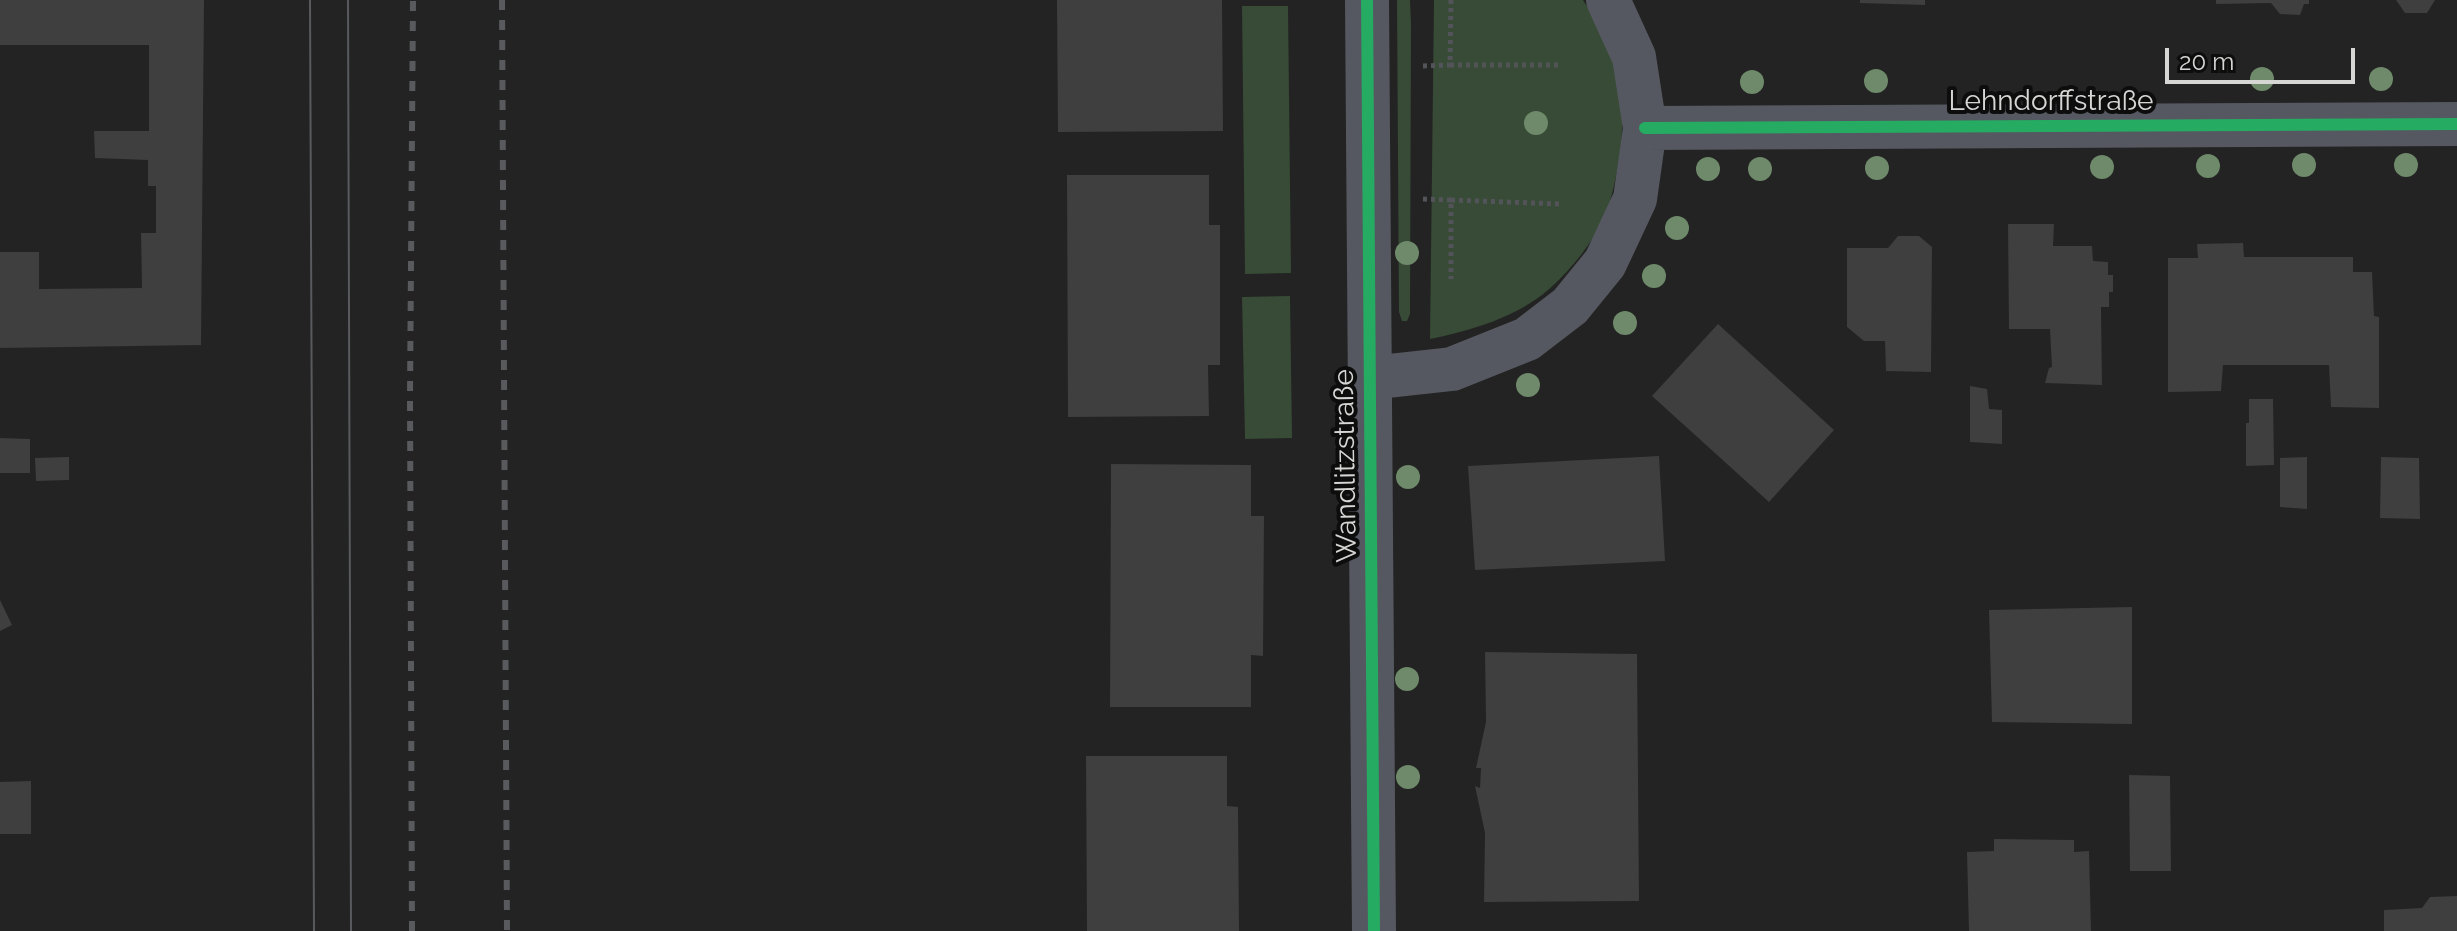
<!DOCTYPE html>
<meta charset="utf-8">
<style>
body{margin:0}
#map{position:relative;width:2457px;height:931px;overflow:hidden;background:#222322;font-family:Raleway,sans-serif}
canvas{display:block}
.scale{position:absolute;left:2165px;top:48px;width:190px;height:36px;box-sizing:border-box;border:4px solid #d6d7d5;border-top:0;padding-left:10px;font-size:24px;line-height:28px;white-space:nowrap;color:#d6d7d5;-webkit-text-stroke:6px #0c0d0c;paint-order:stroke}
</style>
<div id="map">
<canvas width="2457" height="931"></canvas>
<div class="scale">20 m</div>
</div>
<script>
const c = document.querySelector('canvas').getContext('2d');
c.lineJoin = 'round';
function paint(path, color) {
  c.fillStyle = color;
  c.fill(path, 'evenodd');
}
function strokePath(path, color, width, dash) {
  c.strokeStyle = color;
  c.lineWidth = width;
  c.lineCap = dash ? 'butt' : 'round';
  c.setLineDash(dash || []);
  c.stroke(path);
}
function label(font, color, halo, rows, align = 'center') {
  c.font = font + ' Raleway,sans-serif';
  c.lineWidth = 8;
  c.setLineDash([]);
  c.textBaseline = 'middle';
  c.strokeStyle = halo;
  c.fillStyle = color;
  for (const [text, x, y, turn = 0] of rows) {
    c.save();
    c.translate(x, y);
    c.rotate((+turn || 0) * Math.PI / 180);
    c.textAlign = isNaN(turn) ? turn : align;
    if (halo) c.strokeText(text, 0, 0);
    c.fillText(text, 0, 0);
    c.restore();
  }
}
const green = new Path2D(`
 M 1397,0 L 1410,0 L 1411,24 L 1410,314 L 1407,321 L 1402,321 L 1399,312 Z
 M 1434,0 L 1583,0 C 1600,27 1619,64 1622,96 C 1625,129 1617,193 1602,222 C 1590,246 1568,273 1548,290 C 1517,317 1470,331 1430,339 Z
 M 1242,6 L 1288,6 L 1291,273 L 1245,274 Z
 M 1290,296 L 1292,438 L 1245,439 L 1242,297 Z`);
const building = new Path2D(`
 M 0,0 L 204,0 L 201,345 L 0,348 L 0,252 L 39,252 L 39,289 L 142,288 L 141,233 L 156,233 L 156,186 L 148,186 L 148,160 L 95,158 L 94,131 L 149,131 L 149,45 L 0,45 Z
 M 1057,0 L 1222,0 L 1223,131 L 1058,132 Z
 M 1860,0 L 1925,0 L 1925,5 L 1860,3 Z
 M 2216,0 L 2309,0 L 2309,4 L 2304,4 L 2300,15 L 2280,14 L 2271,3 L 2216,4 Z
 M 2396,0 L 2435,0 L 2427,13 L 2405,13 Z
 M 1067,175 L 1209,175 L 1209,225 L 1220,225 L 1220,365 L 1208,365 L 1209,416 L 1068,417 Z
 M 2008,224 L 2054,224 L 2053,246 L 2092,246 L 2093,261 L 2108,262 L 2108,275 L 2113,275 L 2113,292 L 2109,292 L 2109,307 L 2101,307 L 2102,385 L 2045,383 L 2049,368 L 2052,367 L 2050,329 L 2009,329 Z
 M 1898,236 L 1919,236 L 1932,247 L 1931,372 L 1886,371 L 1885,341 L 1864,341 L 1847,327 L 1847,248 L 1888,248 Z
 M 2243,243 L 2244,257 L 2353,257 L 2353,272 L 2372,272 L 2374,316 L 2379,317 L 2379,408 L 2331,407 L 2329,365 L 2223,365 L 2221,391 L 2168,392 L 2168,258 L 2198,258 L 2197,244 Z
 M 1718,324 L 1834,430 L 1769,502 L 1652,396 Z
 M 1970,386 L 1987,389 L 1989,409 L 2002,410 L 2002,444 L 1970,442 Z
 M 2249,399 L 2273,399 L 2274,465 L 2246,466 L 2246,423 L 2249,423 Z
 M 0,438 L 30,439 L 30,473 L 0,473 Z
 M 1659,456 L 1665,561 L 1475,570 L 1468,466 Z
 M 69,457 L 69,480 L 36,481 L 35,458 Z
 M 2307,457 L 2307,509 L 2280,507 L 2280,458 Z
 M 2381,457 L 2419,458 L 2420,519 L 2380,518 Z
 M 1111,464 L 1251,465 L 1251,516 L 1264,516 L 1263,656 L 1251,655 L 1251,707 L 1110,707 Z
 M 0,600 L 12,625 L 0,631 Z
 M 2132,607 L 2132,724 L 1992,722 L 1989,610 Z
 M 1485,652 L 1637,654 L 1639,901 L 1484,902 L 1485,833 L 1475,786 L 1480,788 L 1481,768 L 1476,768 L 1486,722 Z
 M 1086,756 L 1227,756 L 1227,806 L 1238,807 L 1239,931 L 1087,931 Z
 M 2129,775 L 2170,776 L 2171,871 L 2130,871 Z
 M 31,781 L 31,834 L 0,834 L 0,782 Z
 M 1994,839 L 2074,840 L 2074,852 L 2089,851 L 2091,931 L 1969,931 L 1967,852 L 1994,851 Z
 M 2457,896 L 2457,931 L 2384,931 L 2384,910 L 2422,908 L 2430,897 Z`);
const path = new Path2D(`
 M 1450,65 L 1562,65
 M 1423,66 L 1450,65 L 1451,0
 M 1423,199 L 1451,200 L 1451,279
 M 1451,200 L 1561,204`);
const minor = new Path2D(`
 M 1367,0 L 1374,931
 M 1645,128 L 2457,124
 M 1370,378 L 1452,369 L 1527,339 L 1570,306 L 1605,263 L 1635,199 L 1645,128 L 1634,57 L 1608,0`);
const tram = new Path2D(`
 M 310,0 L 314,931
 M 348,0 L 351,931`);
const rail = new Path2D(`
 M 502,0 L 507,931
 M 412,931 L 410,396 L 413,0`);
const cycleway = new Path2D(`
 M 1367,0 L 1374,931
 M 1645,128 L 2457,124`);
const trees = [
 [2262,79],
 [2381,79],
 [1876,81],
 [1752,82],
 [1536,123],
 [2304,165],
 [2406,165],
 [2208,166],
 [2102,167],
 [1877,168],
 [1708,169],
 [1760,169],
 [1677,228],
 [1407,253],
 [1654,276],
 [1625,323],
 [1528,385],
 [1408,477],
 [1407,679],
 [1408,777]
];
const streetNames = [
 ["Lehndorffstraße",2051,102],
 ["Wandlitzstraße",1346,466,-91]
];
paint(green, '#384b36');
paint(building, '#3e3f3e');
strokePath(path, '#525459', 5, [4, 4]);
strokePath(minor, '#555860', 44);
strokePath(tram, '#585a5e', 2);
strokePath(rail, '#585a5e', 6, [10, 10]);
strokePath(cycleway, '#26ab63', 12);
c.fillStyle = '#6e8a6a';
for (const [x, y] of trees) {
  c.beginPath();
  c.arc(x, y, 12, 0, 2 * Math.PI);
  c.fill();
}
label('28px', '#d6d7d5', '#0c0d0c', streetNames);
</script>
